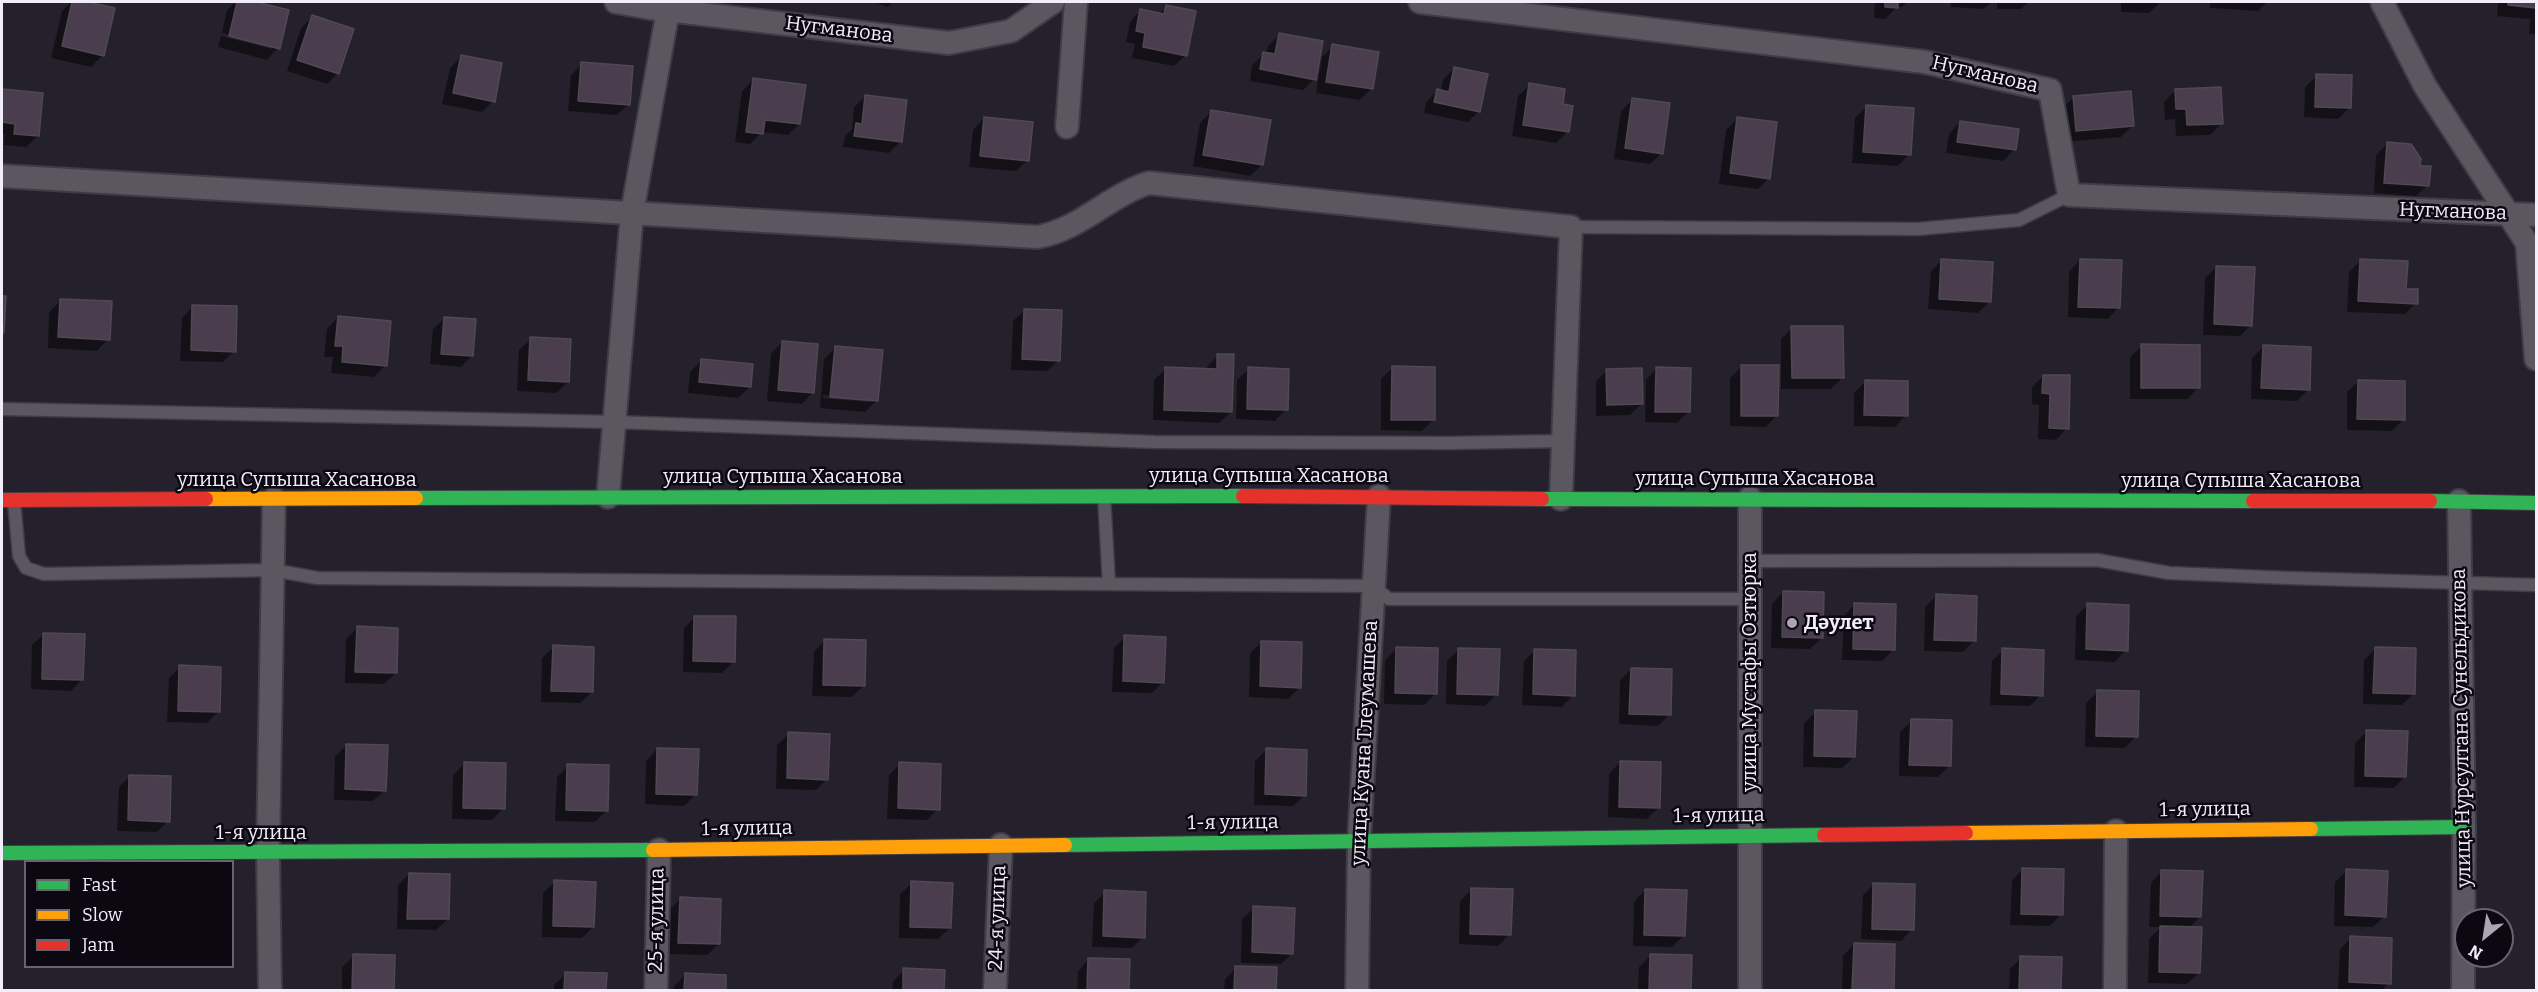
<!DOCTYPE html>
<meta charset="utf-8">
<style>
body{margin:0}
#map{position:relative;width:2538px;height:992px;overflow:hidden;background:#25212c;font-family:Bitter,serif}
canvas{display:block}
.frame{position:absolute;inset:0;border:3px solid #f1edfb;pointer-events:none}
.legend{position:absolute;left:24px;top:860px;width:210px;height:108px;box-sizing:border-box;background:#0c0812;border:2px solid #68646f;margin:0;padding:8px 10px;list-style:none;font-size:18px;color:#f1edfb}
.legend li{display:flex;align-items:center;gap:12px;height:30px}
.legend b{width:30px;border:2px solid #68646f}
.north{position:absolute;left:2454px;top:908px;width:60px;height:60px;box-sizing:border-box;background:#0c0812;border:2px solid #68646f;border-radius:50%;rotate:210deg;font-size:16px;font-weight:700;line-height:24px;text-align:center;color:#f1edfb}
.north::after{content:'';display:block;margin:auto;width:21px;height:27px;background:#aaa6b3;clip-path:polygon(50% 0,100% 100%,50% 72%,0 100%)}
</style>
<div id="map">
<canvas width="2538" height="992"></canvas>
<div class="frame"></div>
<ul class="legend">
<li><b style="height:8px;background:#30b455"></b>Fast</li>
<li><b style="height:8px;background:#ff9f0a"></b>Slow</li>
<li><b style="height:8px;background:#e5322d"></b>Jam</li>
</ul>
<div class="north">N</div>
</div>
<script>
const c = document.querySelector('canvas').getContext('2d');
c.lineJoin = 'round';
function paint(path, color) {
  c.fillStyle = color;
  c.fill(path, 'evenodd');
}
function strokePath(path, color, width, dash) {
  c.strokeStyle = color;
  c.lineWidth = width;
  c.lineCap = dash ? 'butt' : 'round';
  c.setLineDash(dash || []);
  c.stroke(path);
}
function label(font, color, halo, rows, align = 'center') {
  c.font = font + ' Bitter,serif';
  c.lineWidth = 5;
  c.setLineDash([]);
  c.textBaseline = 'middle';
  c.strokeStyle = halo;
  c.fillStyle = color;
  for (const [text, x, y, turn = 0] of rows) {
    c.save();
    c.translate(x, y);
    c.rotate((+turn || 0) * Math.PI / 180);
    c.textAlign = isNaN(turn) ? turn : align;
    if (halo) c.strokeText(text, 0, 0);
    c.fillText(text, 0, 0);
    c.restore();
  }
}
const shadow = new Path2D(`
 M 71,2 L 113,9 L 102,56 L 91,67 L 51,58 L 62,11 Z
 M 236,2 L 249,2 L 287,11 L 278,48 L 267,60 L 218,47 L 221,36 L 272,49 L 272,46 L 222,33 L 227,10 Z
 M 873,2 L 893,2 L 888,7 Z
 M 1875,2 L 1907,2 L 1902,7 L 1897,7 L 1885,19 L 1874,18 Z
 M 1951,2 L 1992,2 L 1984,9 L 1951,7 Z
 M 1997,2 L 2029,2 L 2021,9 L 1997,9 Z
 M 2121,2 L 2161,2 L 2149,13 L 2121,12 Z
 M 2210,2 L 2267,2 L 2258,11 L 2210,8 Z
 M 2498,2 L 2536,2 L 2536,34 L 2529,34 L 2530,19 L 2497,16 Z
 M 1167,7 L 1186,55 L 1174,66 L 1132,58 L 1135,44 L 1126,42 L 1130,22 L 1141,10 L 1159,14 Z
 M 312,17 L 338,73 L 327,84 L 287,71 L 301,28 Z
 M 1279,35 L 1314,79 L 1303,90 L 1250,81 L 1252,65 L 1264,54 L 1266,54 L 1268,46 Z
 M 1333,46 L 1377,53 L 1371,89 L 1360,100 L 1316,93 L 1322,57 Z
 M 461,57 L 493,101 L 482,112 L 442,104 L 450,68 Z
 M 582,64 L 629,104 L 617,115 L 568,111 L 571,75 Z
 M 1454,68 L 1479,111 L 1468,122 L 1424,113 L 1426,102 L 1437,91 L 1441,92 L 1443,80 Z
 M 2317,76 L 2350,107 L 2338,119 L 2304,117 L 2305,87 Z
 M 754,79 L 799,124 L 788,135 L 762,132 L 750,144 L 735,142 L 742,91 Z
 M 1530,85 L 1561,105 L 1568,131 L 1556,143 L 1512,136 L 1518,96 Z
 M 2176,90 L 2222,123 L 2210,135 L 2176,136 L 2175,119 L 2165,120 L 2164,102 Z
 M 2,91 L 42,94 L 38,136 L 26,147 L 4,145 L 5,135 L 2,134 Z
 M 866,96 L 900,142 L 889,153 L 843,147 L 845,136 L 852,129 L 854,107 Z
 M 2073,98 L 2133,125 L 2121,137 L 2065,142 L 2062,109 Z
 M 1632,100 L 1662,153 L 1650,164 L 1614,159 L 1621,111 Z
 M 1866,107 L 1909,154 L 1898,166 L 1852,163 L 1855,118 Z
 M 1211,112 L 1262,165 L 1250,176 L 1193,166 L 1200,123 Z
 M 984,118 L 1028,160 L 1016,171 L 969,167 L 973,130 Z
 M 1737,119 L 1769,178 L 1758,189 L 1719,184 L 1726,130 Z
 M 1960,122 L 2014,150 L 2003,161 L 1946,153 L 1949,134 Z
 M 2388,143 L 2419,167 L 2428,185 L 2416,196 L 2374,193 L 2376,155 Z
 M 1942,260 L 1990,301 L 1978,313 L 1928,309 L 1931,271 Z
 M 2080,260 L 2119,307 L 2108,319 L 2068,317 L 2069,272 Z
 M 2360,261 L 2405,290 L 2416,303 L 2405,314 L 2347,312 L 2349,272 Z
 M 2217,267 L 2251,325 L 2240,336 L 2203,335 L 2205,278 Z
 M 61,300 L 108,339 L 97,351 L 48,348 L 49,312 Z
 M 193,306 L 234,351 L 223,362 L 180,361 L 182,318 Z
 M 1025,310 L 1059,360 L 1047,371 L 1011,370 L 1013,321 Z
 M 338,317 L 386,365 L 374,377 L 331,373 L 333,357 L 324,357 L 327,329 Z
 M 445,318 L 472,356 L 461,367 L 430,364 L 433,329 Z
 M 1792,328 L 1842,378 L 1831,389 L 1781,389 L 1781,339 Z
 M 531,339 L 568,382 L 556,393 L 517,391 L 519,350 Z
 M 782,342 L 813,392 L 802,404 L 767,401 L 771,354 Z
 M 2142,346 L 2199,387 L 2187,399 L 2130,399 L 2130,357 Z
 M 2263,347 L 2309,389 L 2297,401 L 2251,399 L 2252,358 Z
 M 835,348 L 877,400 L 865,412 L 820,408 L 824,359 ZM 823,395 L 869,399 L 869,402 L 823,398 Z
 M 1218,355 L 1231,412 L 1219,423 L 1153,420 L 1154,380 L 1166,369 L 1206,370 L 1207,367 Z
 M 701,361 L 750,387 L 738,398 L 688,393 L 690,372 Z
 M 1741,367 L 1777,415 L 1766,427 L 1730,426 L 1730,378 Z
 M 1392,368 L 1433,420 L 1422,431 L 1381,430 L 1381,379 Z
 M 1657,368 L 1688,412 L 1677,423 L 1645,422 L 1646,380 Z
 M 1249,369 L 1286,409 L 1275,421 L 1236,419 L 1237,380 Z
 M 1607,370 L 1641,404 L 1630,415 L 1596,416 L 1596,381 Z
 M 2043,376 L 2067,428 L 2056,440 L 2038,439 L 2039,405 L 2032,404 L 2032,387 Z
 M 2359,381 L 2403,420 L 2392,431 L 2347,430 L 2347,392 Z
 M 1865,382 L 1906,415 L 1895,427 L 1854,426 L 1854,393 Z
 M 1783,592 L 1822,638 L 1810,649 L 1771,648 L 1772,604 Z
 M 1936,596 L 1975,640 L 1963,652 L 1924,651 L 1925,607 Z
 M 1855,604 L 1893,650 L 1882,661 L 1842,660 L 1844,616 Z
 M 2088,605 L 2126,650 L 2115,662 L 2075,660 L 2076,616 Z
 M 695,617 L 733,662 L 722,673 L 683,672 L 684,628 Z
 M 357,628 L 396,673 L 384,684 L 345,683 L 346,639 Z
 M 44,634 L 82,679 L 71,691 L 31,689 L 32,645 Z
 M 1125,637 L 1163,682 L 1152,693 L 1112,692 L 1114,648 Z
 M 825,640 L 863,686 L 852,697 L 812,696 L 814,652 Z
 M 1262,642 L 1300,687 L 1288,699 L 1249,697 L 1250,653 Z
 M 554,647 L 592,692 L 580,703 L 541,702 L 542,658 Z
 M 1397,648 L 1435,694 L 1424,705 L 1384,704 L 1385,660 Z
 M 1459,649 L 1497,694 L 1485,706 L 1446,704 L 1447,661 Z
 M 2375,649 L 2413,694 L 2402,705 L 2363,704 L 2364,660 Z
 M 1535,650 L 1573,695 L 1562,707 L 1522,705 L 1524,661 Z
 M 2003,650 L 2041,695 L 2030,706 L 1990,705 L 1992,661 Z
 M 180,667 L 218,712 L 207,723 L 167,722 L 169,678 Z
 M 1631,669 L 1670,714 L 1658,726 L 1619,724 L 1620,681 Z
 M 2098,692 L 2136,736 L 2125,748 L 2085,747 L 2086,703 Z
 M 1816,712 L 1854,757 L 1842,768 L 1803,767 L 1804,723 Z
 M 1912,721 L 1950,765 L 1938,777 L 1899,776 L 1900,732 Z
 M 2367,731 L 2405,776 L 2394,788 L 2354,787 L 2355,743 Z
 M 789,734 L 827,779 L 816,790 L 776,789 L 777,745 Z
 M 347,745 L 385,790 L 373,801 L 334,800 L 335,756 Z
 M 657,749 L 696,794 L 684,806 L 645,804 L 646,761 Z
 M 1266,750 L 1305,795 L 1293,806 L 1254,805 L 1255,761 Z
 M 1620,762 L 1659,807 L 1647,819 L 1608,817 L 1609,774 Z
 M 465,763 L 503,809 L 492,820 L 452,819 L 453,775 Z
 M 900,764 L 938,809 L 927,820 L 887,819 L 889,775 Z
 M 568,766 L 606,811 L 595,822 L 555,821 L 557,777 Z
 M 130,776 L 168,821 L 157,832 L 117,831 L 119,787 Z
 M 2023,869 L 2061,914 L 2050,926 L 2010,925 L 2012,881 Z
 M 2162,871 L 2200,917 L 2188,929 L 2199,973 L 2187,984 L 2148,983 L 2149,939 L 2161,927 L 2149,927 L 2151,883 Z
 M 2346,871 L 2385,916 L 2373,927 L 2334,926 L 2335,882 Z
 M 409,874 L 448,919 L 436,930 L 397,929 L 398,885 Z
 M 555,882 L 593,927 L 582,938 L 542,937 L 543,893 Z
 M 912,883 L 950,928 L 938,939 L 899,938 L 900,894 Z
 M 1874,884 L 1912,929 L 1901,941 L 1861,939 L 1863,895 Z
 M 1472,889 L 1510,934 L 1498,946 L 1459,944 L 1460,901 Z
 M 1645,890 L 1684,935 L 1672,947 L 1633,946 L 1634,902 Z
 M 1105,892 L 1143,937 L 1132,948 L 1092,947 L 1094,903 Z
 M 680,899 L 719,944 L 707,955 L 668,954 L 669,910 Z
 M 1254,908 L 1292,953 L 1281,964 L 1241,963 L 1242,919 Z
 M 2351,938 L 2389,983 L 2382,990 L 2338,990 L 2340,949 Z
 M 1854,944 L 1892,989 L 1891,990 L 1842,990 L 1843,956 Z
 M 1651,955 L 1690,956 L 1689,990 L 1638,990 L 1639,967 Z
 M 354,956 L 393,957 L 392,990 L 342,990 L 342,967 Z
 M 2021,958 L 2060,959 L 2059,990 L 2009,990 L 2010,969 Z
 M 1089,959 L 1128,960 L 1128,990 L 1077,990 L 1078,971 Z
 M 1236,968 L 1275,969 L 1275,990 L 1224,990 L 1225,979 Z
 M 904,970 L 944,971 L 943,990 L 892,990 L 893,981 Z
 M 566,974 L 605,975 L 605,990 L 554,990 L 554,985 Z
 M 685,975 L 725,976 L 724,990 L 674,990 L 674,986 Z`);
const building = new Path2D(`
 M 72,2 L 88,2 L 115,8 L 104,56 L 62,46 Z
 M 237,2 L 256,2 L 289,10 L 280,49 L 229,36 Z
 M 1885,2 L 1898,2 L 1898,8 L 1885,7 Z
 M 2508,2 L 2536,2 L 2536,8 L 2508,5 Z
 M 1166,5 L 1196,11 L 1187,56 L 1143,47 L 1145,33 L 1136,31 L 1140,9 L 1164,14 Z
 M 312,15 L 354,29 L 339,74 L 297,60 Z
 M 1279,33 L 1323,41 L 1316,80 L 1260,69 L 1263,52 L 1275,54 Z
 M 1332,44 L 1379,52 L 1373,89 L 1326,82 Z
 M 461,55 L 502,63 L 495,102 L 453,93 Z
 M 581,62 L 633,66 L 630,105 L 578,101 Z
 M 1454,67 L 1488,74 L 1480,112 L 1434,102 L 1437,89 L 1449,92 Z
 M 2316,74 L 2352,75 L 2351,108 L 2315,107 Z
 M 753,78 L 806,85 L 800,124 L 765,120 L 763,134 L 746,132 Z
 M 1529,83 L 1565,89 L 1563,104 L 1573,106 L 1569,132 L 1523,125 Z
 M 2221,87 L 2223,124 L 2187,125 L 2186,109 L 2176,109 L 2175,89 Z
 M 2,89 L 43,93 L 39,136 L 14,134 L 15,124 L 2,122 Z
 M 2131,91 L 2134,126 L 2076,131 L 2073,96 Z
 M 865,95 L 907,100 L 902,142 L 854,136 L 856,123 L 862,124 Z
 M 1632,98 L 1670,103 L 1663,154 L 1625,148 Z
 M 1866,105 L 1914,108 L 1911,155 L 1863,152 Z
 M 1211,110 L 1271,120 L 1263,165 L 1203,155 Z
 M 984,117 L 1033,122 L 1029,161 L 980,156 Z
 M 1737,117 L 1777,122 L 1770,179 L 1730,173 Z
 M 1960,121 L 2019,129 L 2016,150 L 1957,142 Z
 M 2387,142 L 2411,144 L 2421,159 L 2420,166 L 2431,166 L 2429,186 L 2384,183 Z
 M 1941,259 L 1993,262 L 1991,302 L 1939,299 Z
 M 2080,259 L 2122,260 L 2120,308 L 2078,307 Z
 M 2360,259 L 2408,261 L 2406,289 L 2418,289 L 2418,304 L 2358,301 Z
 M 2216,266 L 2255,267 L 2252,326 L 2214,324 Z
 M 2,296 L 6,296 L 4,333 L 2,333 Z
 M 60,299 L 112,301 L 110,340 L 58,337 Z
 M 192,305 L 237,306 L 236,352 L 191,350 Z
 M 1024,309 L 1062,310 L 1060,361 L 1022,359 Z
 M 338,316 L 391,321 L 387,366 L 342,362 L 343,346 L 335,346 Z
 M 444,317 L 476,319 L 473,356 L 441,354 Z
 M 1791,326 L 1843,326 L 1844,378 L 1792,378 Z
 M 530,337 L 571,339 L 569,382 L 528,380 Z
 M 782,341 L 818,344 L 814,393 L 778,390 Z
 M 2141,344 L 2200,345 L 2200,388 L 2141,388 Z
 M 2263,345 L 2311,347 L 2310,390 L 2261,388 Z
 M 835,346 L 883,350 L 878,401 L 830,397 Z
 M 1217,354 L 1234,354 L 1232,412 L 1164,410 L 1165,367 L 1217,369 Z
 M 701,359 L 753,364 L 751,387 L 699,382 Z
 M 1741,365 L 1779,365 L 1778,416 L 1741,416 Z
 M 1392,366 L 1435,367 L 1435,420 L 1391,420 Z
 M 1248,367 L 1289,369 L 1288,410 L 1247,409 Z
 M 1656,367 L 1691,368 L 1690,412 L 1655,412 Z
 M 1642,368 L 1643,404 L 1607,405 L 1606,369 Z
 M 2043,375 L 2070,375 L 2069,429 L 2049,428 L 2050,394 L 2042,393 Z
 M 1865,380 L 1908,381 L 1908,416 L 1864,415 Z
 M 2358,380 L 2405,381 L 2405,420 L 2357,419 Z
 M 1783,591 L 1824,592 L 1823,638 L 1782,637 Z
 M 1936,594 L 1977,596 L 1976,641 L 1934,640 Z
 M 1854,603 L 1896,604 L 1895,650 L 1853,649 Z
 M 2087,603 L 2129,605 L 2128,651 L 2086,649 Z
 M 694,616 L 736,616 L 735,662 L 693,661 Z
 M 357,626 L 398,628 L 397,673 L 355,672 Z
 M 43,633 L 85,634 L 83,680 L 42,679 Z
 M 1124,635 L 1166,637 L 1164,683 L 1123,681 Z
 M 824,639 L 866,640 L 865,686 L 823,685 Z
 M 1261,641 L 1302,642 L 1301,688 L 1260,686 Z
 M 553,645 L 594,647 L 593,692 L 551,691 Z
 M 1396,647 L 1438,648 L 1437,694 L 1395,693 Z
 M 2375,647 L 2416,648 L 2415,694 L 2373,693 Z
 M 1458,648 L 1500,649 L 1498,695 L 1457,694 Z
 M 2002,648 L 2044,650 L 2043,696 L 2001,694 Z
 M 1534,649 L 1576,650 L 1575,696 L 1533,694 Z
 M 179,665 L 221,667 L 220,712 L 178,711 Z
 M 1631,668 L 1672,669 L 1671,715 L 1629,714 Z
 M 2097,690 L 2139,691 L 2138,737 L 2096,736 Z
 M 1815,710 L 1857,711 L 1855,757 L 1814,756 Z
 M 1911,719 L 1952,720 L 1951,766 L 1909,765 Z
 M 2366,730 L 2408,731 L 2406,777 L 2365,776 Z
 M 788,732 L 830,734 L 828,780 L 787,778 Z
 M 346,744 L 388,745 L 386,791 L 345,789 Z
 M 657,748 L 699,749 L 697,795 L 656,794 Z
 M 1266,748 L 1307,750 L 1306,796 L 1265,794 Z
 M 1620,761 L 1661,762 L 1660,808 L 1619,807 Z
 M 464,762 L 506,763 L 505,809 L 463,808 Z
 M 899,762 L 941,764 L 940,810 L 898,808 Z
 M 567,764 L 609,765 L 608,811 L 566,810 Z
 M 129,775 L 171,776 L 170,822 L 128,820 Z
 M 2022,868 L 2064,869 L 2063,915 L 2021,914 Z
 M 2346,869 L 2388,871 L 2386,917 L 2345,915 Z
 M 2161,870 L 2203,871 L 2201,917 L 2160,916 Z
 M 409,873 L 450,874 L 449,919 L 407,919 Z
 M 554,880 L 596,882 L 594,927 L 553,926 Z
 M 911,881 L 953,883 L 951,928 L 910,927 Z
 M 1873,883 L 1915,884 L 1914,930 L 1872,929 Z
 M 1471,888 L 1513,889 L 1511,935 L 1470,934 Z
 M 1645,889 L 1687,890 L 1685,936 L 1644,935 Z
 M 1104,890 L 1146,892 L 1145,938 L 1103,936 Z
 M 680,897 L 721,899 L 720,944 L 678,943 Z
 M 1253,906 L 1295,908 L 1293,954 L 1252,952 Z
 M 2160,926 L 2202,927 L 2200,973 L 2159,972 Z
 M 2350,936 L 2392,938 L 2391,984 L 2349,982 Z
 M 1854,943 L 1895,944 L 1894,990 L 1852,989 Z
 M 353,954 L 395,955 L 394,990 L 352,990 Z
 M 1650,954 L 1692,955 L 1691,990 L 1649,990 Z
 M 2020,956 L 2062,957 L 2061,990 L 2019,990 Z
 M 1088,958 L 1130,959 L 1129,990 L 1087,990 Z
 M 1235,966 L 1277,967 L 1276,990 L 1234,990 Z
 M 903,968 L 945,970 L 944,990 L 903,990 Z
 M 565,972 L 607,973 L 606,990 L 564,990 Z
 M 685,973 L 726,975 L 726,990 L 684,990 Z`);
const lane = new Path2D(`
 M 1571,227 L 1918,229 L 2019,220 L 2069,195
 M 2,409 L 615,422 L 1154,442 L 1449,443 L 1562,441
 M 1104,496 L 1109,584
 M 14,501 L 19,556 L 26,568 L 44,574 L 273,570 L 317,578 L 1373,586 L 1389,599 L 1750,599
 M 1750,561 L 2097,560 L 2169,573 L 2289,578 L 2536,585`);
const street = new Path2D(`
 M 616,2 L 650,8 L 949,43 L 1011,31 L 1053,2
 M 1420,2 L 1925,62 L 2050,90 L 2069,195 L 2536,215
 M 2382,2 L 2425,86 L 2527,243 L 2536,359
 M 1067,127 L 1076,2
 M 2,176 L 1037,237 C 1080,230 1109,195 1149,183 L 1571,227 L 1561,499
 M 608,497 L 632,213 L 668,10
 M 2459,501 L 2464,827 L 2463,990
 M 270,990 L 268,852 L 274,499
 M 656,990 L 659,850
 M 995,990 L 1001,845
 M 1357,990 L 1359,841 L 1379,496
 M 1750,990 L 1750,498
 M 2115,990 L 2116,831`);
const fast = new Path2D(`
 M 416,498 L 1243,496
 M 1542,499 L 2253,501
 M 2430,501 L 2536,503
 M 2311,829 L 2464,827
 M 1065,845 L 1824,835
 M 2,853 L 653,850`);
const slow = new Path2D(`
 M 206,499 L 416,498
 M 1966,833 L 2311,829
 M 653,850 L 1065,845`);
const jam = new Path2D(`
 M 1243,496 L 1542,499
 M 2,500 L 206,499
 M 2253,501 L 2430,501
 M 1824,835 L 1966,833`);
const markers = [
 [1792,623,6,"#aaa6b3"]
];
const streetNames = [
 ["Нугманова",839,30,7],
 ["Нугманова",1985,75,13],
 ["Нугманова",2453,212,2],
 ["улица Супыша Хасанова",1269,476],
 ["улица Супыша Хасанова",783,477],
 ["улица Супыша Хасанова",1755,479],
 ["улица Супыша Хасанова",297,480],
 ["улица Супыша Хасанова",2241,481],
 ["улица Мустафы Озтюрка",1750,672,-90],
 ["улица Нурсултана Сунельдикова",2462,728,-91],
 ["улица Куана Тлеумашева",1365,743,-87],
 ["1-я улица",2205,810,-1],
 ["1-я улица",1719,816,-1],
 ["1-я улица",1233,823,-1],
 ["1-я улица",747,829,-1],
 ["1-я улица",261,833],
 ["24-я улица",998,918,-88],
 ["25-я улица",657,920,-89]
];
const poiNames = [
 ["Дәулет",1804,623]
];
paint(shadow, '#0007');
paint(building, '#4a3d4e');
strokePath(building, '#4f4952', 1.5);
strokePath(lane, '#403c46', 15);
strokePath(street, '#403c46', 26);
strokePath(fast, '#403c46', 16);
strokePath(slow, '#403c46', 16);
strokePath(jam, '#403c46', 16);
strokePath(lane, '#5a5760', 12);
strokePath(street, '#5a5760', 22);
strokePath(fast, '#30b455', 14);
strokePath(slow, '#ff9f0a', 14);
strokePath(jam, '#e5322d', 14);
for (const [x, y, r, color] of markers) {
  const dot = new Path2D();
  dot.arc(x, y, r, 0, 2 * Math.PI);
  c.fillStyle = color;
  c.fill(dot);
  strokePath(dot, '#0c0812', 2);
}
label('20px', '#f1edfb', '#0c0812', streetNames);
label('bold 20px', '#f1edfb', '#0c0812', poiNames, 'left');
</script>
